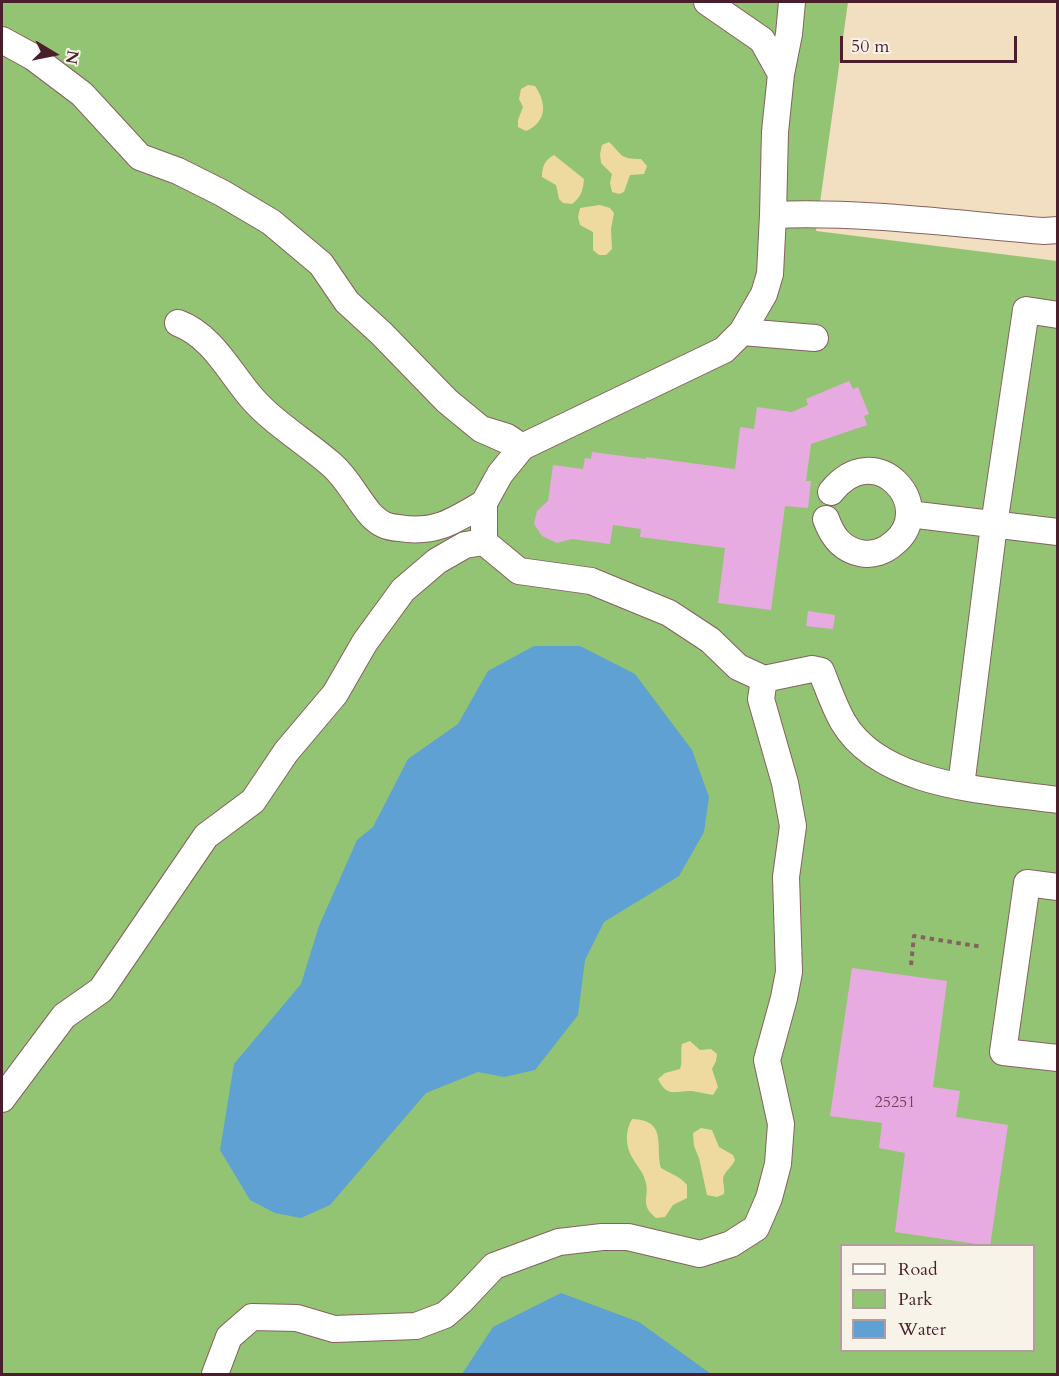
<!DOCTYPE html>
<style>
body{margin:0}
#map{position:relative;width:1059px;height:1376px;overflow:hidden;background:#f2dec0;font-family:Cardo,serif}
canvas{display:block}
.frame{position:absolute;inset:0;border:3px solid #4a1f2b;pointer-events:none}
.legend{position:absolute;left:840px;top:1244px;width:195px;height:108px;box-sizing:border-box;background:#f7f3e8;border:2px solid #b29e9c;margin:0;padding:8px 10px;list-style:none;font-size:18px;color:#4a1f2b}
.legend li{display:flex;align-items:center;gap:12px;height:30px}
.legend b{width:30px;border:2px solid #b29e9c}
.north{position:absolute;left:24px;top:24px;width:60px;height:60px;-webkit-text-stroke:4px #f7f3e8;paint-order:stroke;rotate:100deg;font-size:16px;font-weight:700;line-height:24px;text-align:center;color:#4a1f2b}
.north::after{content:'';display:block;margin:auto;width:21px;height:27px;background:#4a1f2b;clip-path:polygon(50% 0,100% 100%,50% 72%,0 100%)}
.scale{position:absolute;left:840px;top:36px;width:177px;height:27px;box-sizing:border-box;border:3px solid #4a1f2b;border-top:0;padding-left:8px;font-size:18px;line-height:21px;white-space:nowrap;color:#4a1f2b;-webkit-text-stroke:4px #f7f3e8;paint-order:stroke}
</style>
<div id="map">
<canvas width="1059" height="1376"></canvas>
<div class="frame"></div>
<ul class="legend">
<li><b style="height:8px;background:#fff"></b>Road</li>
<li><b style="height:16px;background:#92c474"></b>Park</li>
<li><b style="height:16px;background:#5ea1d2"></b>Water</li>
</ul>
<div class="north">N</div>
<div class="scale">50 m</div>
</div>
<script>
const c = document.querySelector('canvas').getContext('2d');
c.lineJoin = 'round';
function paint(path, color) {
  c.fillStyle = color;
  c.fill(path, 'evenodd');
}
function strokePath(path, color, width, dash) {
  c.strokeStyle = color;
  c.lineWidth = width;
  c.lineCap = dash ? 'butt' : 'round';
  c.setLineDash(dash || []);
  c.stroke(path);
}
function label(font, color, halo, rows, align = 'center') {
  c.font = font + ' Cardo,serif';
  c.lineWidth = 4.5;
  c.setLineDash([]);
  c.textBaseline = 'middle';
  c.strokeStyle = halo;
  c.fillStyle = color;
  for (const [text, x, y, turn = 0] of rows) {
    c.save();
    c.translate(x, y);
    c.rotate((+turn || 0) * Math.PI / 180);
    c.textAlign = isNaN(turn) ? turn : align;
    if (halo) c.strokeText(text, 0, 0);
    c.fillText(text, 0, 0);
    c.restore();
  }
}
const green = new Path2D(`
 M 2,2 L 848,2 L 816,231 L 1057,261 L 1057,1374 L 2,1374 ZM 842,1246 L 1034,1246 L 1034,1350 L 842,1350 Z`);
const sand = new Path2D(`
 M 528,85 L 535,86 C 547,103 547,122 526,131 L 518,127 L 518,120 L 523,107 L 519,99 L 521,89 Z
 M 609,142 C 623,155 619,159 641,159 L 647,166 L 644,174 L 630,175 L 624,192 L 619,194 L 612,192 L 610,183 L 612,174 L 601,163 L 600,154 L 602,145 Z
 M 554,155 L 584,179 C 583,191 581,197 572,204 L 563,203 L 559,199 L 556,185 L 542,177 C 542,166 545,160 554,155 Z
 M 600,205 L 610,208 L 614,213 L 611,229 L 612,249 L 606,255 L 599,255 L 593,250 L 593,232 L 580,225 L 578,217 L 580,208 Z
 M 690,1041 L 700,1050 L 711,1049 L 717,1054 L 716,1061 L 712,1069 L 718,1087 L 713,1095 C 706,1094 699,1092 692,1091 C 675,1090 668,1099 658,1079 L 665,1073 L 680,1069 C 683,1061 680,1053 682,1044 Z
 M 632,1119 C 668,1120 655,1146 661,1168 C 671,1174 680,1176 687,1185 L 687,1198 L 673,1205 L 665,1217 L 656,1218 C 638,1203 651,1197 645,1180 C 643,1172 637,1166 633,1159 C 625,1146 625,1131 632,1119 Z
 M 701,1128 L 712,1130 L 719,1147 L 733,1155 L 735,1160 C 732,1167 725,1171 723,1178 C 723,1183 725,1189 724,1194 L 717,1197 L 707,1195 L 699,1158 L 694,1146 L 693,1133 Z`);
const water = new Path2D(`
 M 534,646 L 580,646 L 635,674 L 692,750 L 709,797 L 704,832 L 679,876 L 604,922 L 585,960 L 578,1015 L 535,1070 L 504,1077 L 478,1072 L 426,1093 L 330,1205 L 301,1218 L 275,1213 L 250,1200 L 220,1150 L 234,1064 L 301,984 L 319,926 L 357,840 L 373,827 L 408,759 L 458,724 L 488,671 Z
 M 561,1293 L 639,1322 L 711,1374 L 462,1374 L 493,1327 Z`);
const building = new Path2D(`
 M 849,381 L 853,389 L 858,387 L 869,414 L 864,416 L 867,425 L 811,444 L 806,481 L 811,481 L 808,508 L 785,506 L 771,610 L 718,603 L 725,548 L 640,537 L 641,529 L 613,525 L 610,544 L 572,539 L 557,543 L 542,536 L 534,524 L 537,511 L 548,501 L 553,465 L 583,469 L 585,458 L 591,459 L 592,452 L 646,459 L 646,457 L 735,469 L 740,427 L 754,429 L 757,407 L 792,412 L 808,405 L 806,399 Z
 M 808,611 L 835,615 L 833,629 L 806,626 Z
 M 852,968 L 947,981 L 933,1087 L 960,1091 L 956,1117 L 1008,1125 L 990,1246 L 895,1232 L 905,1153 L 879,1148 L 882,1123 L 830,1116 Z`);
const path = new Path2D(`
 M 911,965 L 914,936 L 983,947`);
const minor = new Path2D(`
 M 707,2 L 762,40 L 781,74 L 775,132 L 773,215
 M 2,40 L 33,57 L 82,94 L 140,157 L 178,171 L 222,193 L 271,222 L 321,264 L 347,302 L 382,334 L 447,401 L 481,429 L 522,447 L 507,437 L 481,429
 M 781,74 L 789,34 L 792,2
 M 178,323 C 211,335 229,371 251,397 C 273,423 306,442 332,465 C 348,479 357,499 371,515 C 380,524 386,527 399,528 C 435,534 454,521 484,503
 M 742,332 L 764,294 L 770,274 L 773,215 C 861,211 956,224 1044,231 L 1058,230
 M 815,338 L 742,332 L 724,350 L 522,447 L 500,474 L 484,503 L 484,542 L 519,571 L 591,581 L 669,613 L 710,640 L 738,667 L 764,679 L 812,669 L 821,671 C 828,688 834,706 843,722 C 882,788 990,790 1058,800
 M 909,514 L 1058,532
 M 826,519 C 832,536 841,549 860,553 C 873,556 885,551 894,543 C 938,507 876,435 831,492
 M 961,786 L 994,525 L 1026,310 L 1058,315
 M 1058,887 L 1027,883 L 1003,1052 L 1058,1058
 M 2,1099 L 64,1016 L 101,990 L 206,836 L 253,801 L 286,752 L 335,694 L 365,642 L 403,590 L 437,561 L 465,545 L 484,542
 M 215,1374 L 229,1337 L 252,1317 L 297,1318 L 334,1329 L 416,1326 L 445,1315 L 461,1301 L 494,1266 L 559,1242 L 602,1237 L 628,1237 L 700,1254 L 731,1244 L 756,1228 L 769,1198 L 778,1164 L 781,1124 L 767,1060 L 784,998 L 789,972 L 786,877 L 793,826 L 785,783 L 761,699 L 764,679`);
const numberNames = [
 ["25251",895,1103]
];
paint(green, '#92c474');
paint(sand, '#eeda9e');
paint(water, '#5ea1d2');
paint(building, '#e8abe1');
strokePath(minor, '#85625f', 28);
strokePath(path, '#85625f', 4, [4.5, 4.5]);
strokePath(minor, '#fff', 26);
label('16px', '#724258', null, numberNames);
</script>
